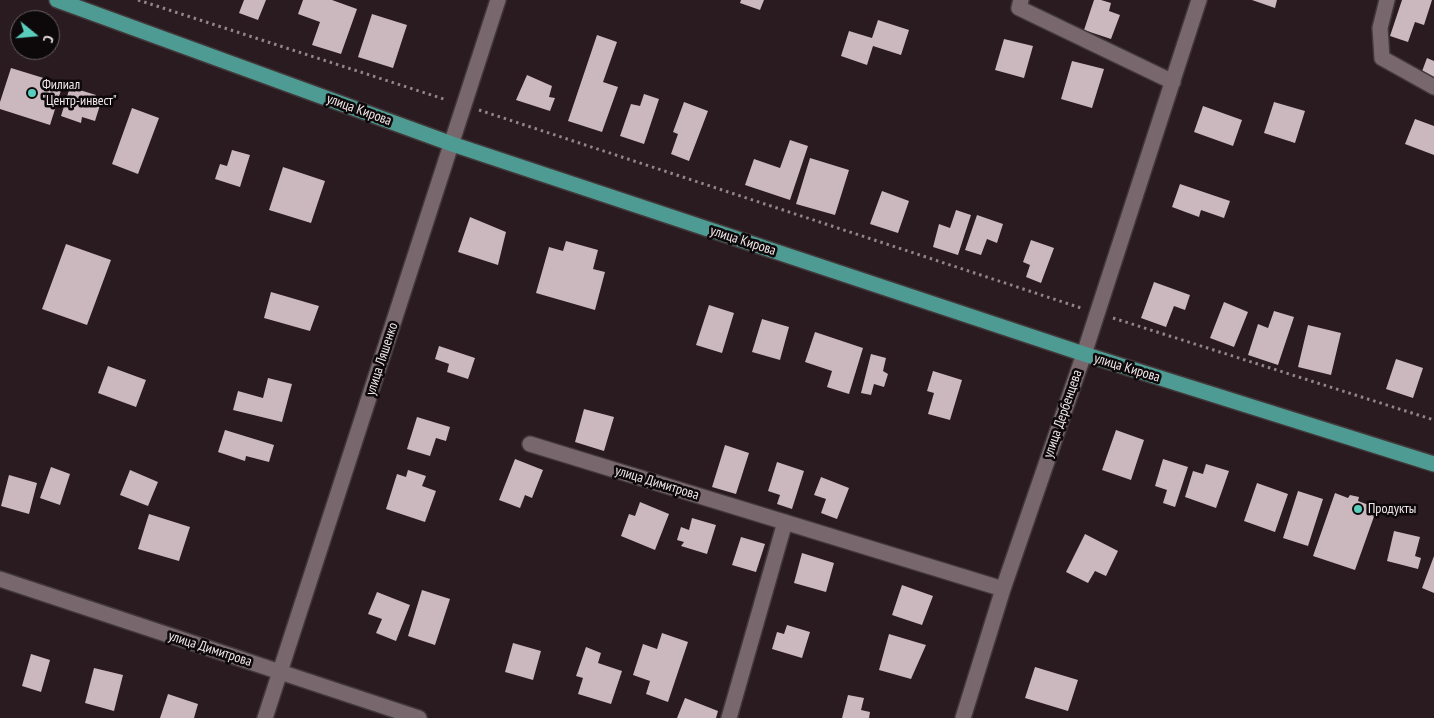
<!DOCTYPE html>
<meta charset="utf-8">
<style>
body{margin:0}
#map{position:relative;width:1434px;height:718px;overflow:hidden;background:#291b20;font-family:"PT Sans Narrow",sans-serif}
canvas{display:block}
.north{position:absolute;left:10px;top:10px;width:50px;height:50px;box-sizing:border-box;background:#0d0809;border:1px solid #686163;border-radius:50%;rotate:107deg;font-size:14px;font-weight:700;line-height:20px;text-align:center;color:#f1e7ea}
.north::after{content:'';display:block;margin:auto;width:18px;height:22px;background:#5acebd;clip-path:polygon(50% 0,100% 100%,50% 72%,0 100%)}
</style>
<div id="map">
<canvas width="1434" height="718"></canvas>
<div class="north">С</div>
</div>
<script>
const c = document.querySelector('canvas').getContext('2d');
c.lineJoin = 'round';
function paint(path, color) {
  c.fillStyle = color;
  c.fill(path, 'evenodd');
}
function strokePath(path, color, width, dash) {
  c.strokeStyle = color;
  c.lineWidth = width;
  c.lineCap = dash ? 'butt' : 'round';
  c.setLineDash(dash || []);
  c.stroke(path);
}
function label(font, color, halo, rows, align = 'center') {
  c.font = font + ' "PT Sans Narrow",sans-serif';
  c.lineWidth = 5;
  c.setLineDash([]);
  c.textBaseline = 'middle';
  c.strokeStyle = halo;
  c.fillStyle = color;
  for (const [text, x, y, turn = 0] of rows) {
    c.save();
    c.translate(x, y);
    c.rotate((+turn || 0) * Math.PI / 180);
    c.textAlign = isNaN(turn) ? turn : align;
    if (halo) c.strokeText(text, 0, 0);
    c.fillText(text, 0, 0);
    c.restore();
  }
}
const building = new Path2D(`
 M 244,0 L 266,0 L 258,20 L 239,13 Z
 M 303,0 L 332,0 L 357,9 L 341,54 L 312,45 L 320,22 L 298,14 Z
 M 741,0 L 764,0 L 760,10 L 740,3 Z
 M 1094,0 L 1101,0 L 1111,3 L 1109,11 L 1120,15 L 1111,39 L 1084,30 Z
 M 1252,0 L 1277,0 L 1275,8 Z
 M 1402,0 L 1432,0 L 1424,25 L 1415,22 L 1408,42 L 1390,36 Z
 M 372,14 L 407,25 L 393,68 L 358,57 Z
 M 878,20 L 909,30 L 901,55 L 873,46 L 867,65 L 841,56 L 849,31 L 872,38 Z
 M 597,35 L 617,42 L 603,82 L 618,87 L 602,132 L 568,121 Z
 M 1004,39 L 1033,46 L 1024,78 L 995,70 Z
 M 1427,58 L 1434,61 L 1434,79 L 1421,74 Z
 M 1072,61 L 1104,69 L 1092,108 L 1061,99 Z
 M 11,68 L 63,84 L 50,125 L 0,109 L 0,102 Z
 M 527,75 L 552,86 L 549,97 L 555,98 L 550,111 L 516,100 Z
 M 70,87 L 96,95 L 94,99 L 101,102 L 95,121 L 82,117 L 81,123 L 61,116 Z
 M 644,94 L 659,99 L 644,144 L 620,136 L 631,104 L 640,106 Z
 M 684,102 L 708,111 L 689,161 L 671,154 L 678,134 L 673,132 Z
 M 1274,102 L 1305,111 L 1295,143 L 1264,133 Z
 M 1203,106 L 1242,120 L 1233,146 L 1194,132 Z
 M 132,108 L 159,118 L 138,174 L 112,164 Z
 M 1415,119 L 1434,126 L 1434,155 L 1405,144 Z
 M 790,140 L 808,146 L 790,200 L 745,185 L 754,159 L 780,168 Z
 M 232,150 L 250,155 L 240,187 L 215,179 L 220,164 L 227,166 Z
 M 810,158 L 849,170 L 835,215 L 796,204 Z
 M 283,167 L 325,181 L 311,223 L 269,210 Z
 M 1180,184 L 1230,201 L 1224,218 L 1201,210 L 1199,217 L 1172,207 Z
 M 882,191 L 909,201 L 898,233 L 870,224 Z
 M 956,210 L 971,215 L 958,255 L 933,247 L 939,224 L 950,228 Z
 M 977,215 L 1003,224 L 997,243 L 987,239 L 981,255 L 965,250 Z
 M 470,217 L 506,232 L 498,265 L 458,252 Z
 M 1031,240 L 1054,248 L 1041,283 L 1026,277 L 1030,265 L 1023,262 Z
 M 566,241 L 598,250 L 593,269 L 605,272 L 595,310 L 536,293 L 549,247 L 563,251 Z
 M 66,244 L 111,260 L 87,325 L 42,309 Z
 M 1154,282 L 1190,295 L 1185,310 L 1174,306 L 1166,327 L 1141,318 Z
 M 271,292 L 319,306 L 310,331 L 264,318 Z
 M 1224,302 L 1248,312 L 1234,347 L 1210,338 Z
 M 709,305 L 734,313 L 722,353 L 696,345 Z
 M 1274,311 L 1294,317 L 1278,365 L 1248,355 L 1258,324 L 1268,328 Z
 M 762,319 L 789,327 L 780,360 L 752,352 Z
 M 1308,325 L 1341,333 L 1331,375 L 1298,367 Z
 M 815,332 L 863,348 L 849,394 L 827,387 L 832,371 L 805,362 Z
 M 439,346 L 475,358 L 468,379 L 447,372 L 449,364 L 435,359 Z
 M 871,354 L 886,358 L 883,371 L 888,374 L 884,387 L 874,384 L 871,395 L 861,393 Z
 M 1396,359 L 1423,368 L 1413,398 L 1386,389 Z
 M 108,366 L 146,380 L 136,407 L 98,393 Z
 M 933,371 L 962,380 L 950,420 L 928,414 L 934,393 L 927,391 Z
 M 268,378 L 292,384 L 282,422 L 233,410 L 238,391 L 263,398 Z
 M 584,409 L 614,417 L 604,451 L 575,442 Z
 M 417,417 L 450,427 L 446,441 L 436,438 L 430,456 L 407,449 Z
 M 225,430 L 274,445 L 269,462 L 246,456 L 245,461 L 218,452 Z
 M 1116,430 L 1144,440 L 1131,480 L 1102,470 Z
 M 725,445 L 749,453 L 736,494 L 712,487 Z
 M 515,459 L 543,470 L 532,498 L 525,495 L 520,508 L 499,500 Z
 M 1163,459 L 1188,467 L 1175,507 L 1163,503 L 1167,490 L 1155,486 Z
 M 777,462 L 804,471 L 792,509 L 777,504 L 780,495 L 768,491 Z
 M 1206,464 L 1229,471 L 1216,508 L 1185,497 L 1193,471 L 1203,474 Z
 M 51,467 L 70,474 L 60,505 L 40,498 Z
 M 130,470 L 158,482 L 148,506 L 120,495 Z
 M 408,470 L 426,476 L 422,486 L 436,491 L 425,522 L 386,509 L 397,474 L 406,477 Z
 M 9,475 L 37,483 L 29,514 L 1,506 Z
 M 821,477 L 849,488 L 837,519 L 821,513 L 826,499 L 814,495 Z
 M 1257,483 L 1288,494 L 1275,532 L 1244,521 Z
 M 1298,491 L 1323,499 L 1308,546 L 1283,538 Z
 M 1335,493 L 1348,498 L 1350,495 L 1359,497 L 1358,501 L 1377,508 L 1355,570 L 1313,556 Z
 M 640,502 L 669,514 L 655,550 L 621,536 L 629,514 L 635,516 Z
 M 149,514 L 190,527 L 179,561 L 138,549 Z
 M 692,518 L 716,525 L 707,554 L 681,546 L 684,542 L 677,540 L 681,527 L 689,530 Z
 M 1394,531 L 1420,537 L 1415,556 L 1421,558 L 1418,569 L 1387,561 Z
 M 1085,534 L 1118,551 L 1106,576 L 1095,571 L 1088,583 L 1066,572 Z
 M 741,537 L 765,544 L 756,572 L 732,565 Z
 M 802,553 L 834,563 L 826,592 L 794,583 Z
 M 1434,556 L 1434,593 L 1422,588 Z
 M 902,585 L 933,596 L 922,625 L 892,615 Z
 M 422,590 L 450,599 L 435,645 L 408,636 Z
 M 377,592 L 410,605 L 396,641 L 376,633 L 382,619 L 368,614 Z
 M 787,625 L 810,632 L 802,658 L 772,649 L 777,632 L 784,634 Z
 M 662,633 L 688,642 L 668,702 L 646,694 L 650,681 L 633,675 L 643,644 L 657,649 Z
 M 889,634 L 926,645 L 911,679 L 879,670 Z
 M 513,643 L 541,651 L 533,680 L 505,672 Z
 M 586,647 L 601,653 L 598,663 L 622,671 L 611,704 L 578,694 L 583,678 L 576,676 Z
 M 31,654 L 50,660 L 41,692 L 22,686 Z
 M 1035,667 L 1078,680 L 1068,711 L 1025,698 Z
 M 94,668 L 123,675 L 114,711 L 85,703 Z
 M 168,694 L 198,704 L 194,718 L 160,718 Z
 M 848,695 L 864,698 L 861,710 L 870,712 L 869,718 L 842,718 Z
 M 685,698 L 718,711 L 716,718 L 677,718 Z`);
const path = new Path2D(`
 M 138,0 L 447,100
 M 479,110 L 1081,308
 M 1113,318 L 1434,420`);
const minor = new Path2D(`
 M 1021,0 L 1019,8 L 1173,82
 M 1387,0 L 1380,28 L 1382,58 L 1434,87
 M 530,444 L 1003,589
 M 0,579 L 419,718
 M 265,718 L 498,0
 M 729,718 L 785,522
 M 963,718 L 1003,589 L 1084,354 L 1199,0`);
const major = new Path2D(`
 M 57,0 L 452,144 L 1084,354 L 1434,464`);
const markers = [
 [32,93,5,"#5acebd"],
 [1358,509,5,"#5acebd"]
];
const poiNames = [
 ["Филиал",42,85],
 ["\"Центр-инвест\"",42,101],
 ["Продукты",1368,509]
];
const streetNames = [
 ["улица Кирова",359,110,20],
 ["улица Кирова",743,241,18],
 ["улица Ляшенко",382,359,-72],
 ["улица Кирова",1127,368,17],
 ["улица Дербенцева",1063,414,-71],
 ["улица Димитрова",657,483,17],
 ["улица Димитрова",210,649,18]
];
paint(building, '#cbb8be');
strokePath(minor, '#42383a', 18);
strokePath(major, '#42383a', 18);
strokePath(path, '#918589', 3, [2.5, 4]);
strokePath(minor, '#78686d', 15);
strokePath(major, '#4d9b92', 15);
for (const [x, y, r, color] of markers) {
  const dot = new Path2D();
  dot.arc(x, y, r, 0, 2 * Math.PI);
  c.fillStyle = color;
  c.fill(dot);
  strokePath(dot, '#0d0809', 2);
}
label('14px', '#f1e7ea', '#0d0809', poiNames, 'left');
label('14px', '#f1e7ea', '#0d0809', streetNames);
</script>
